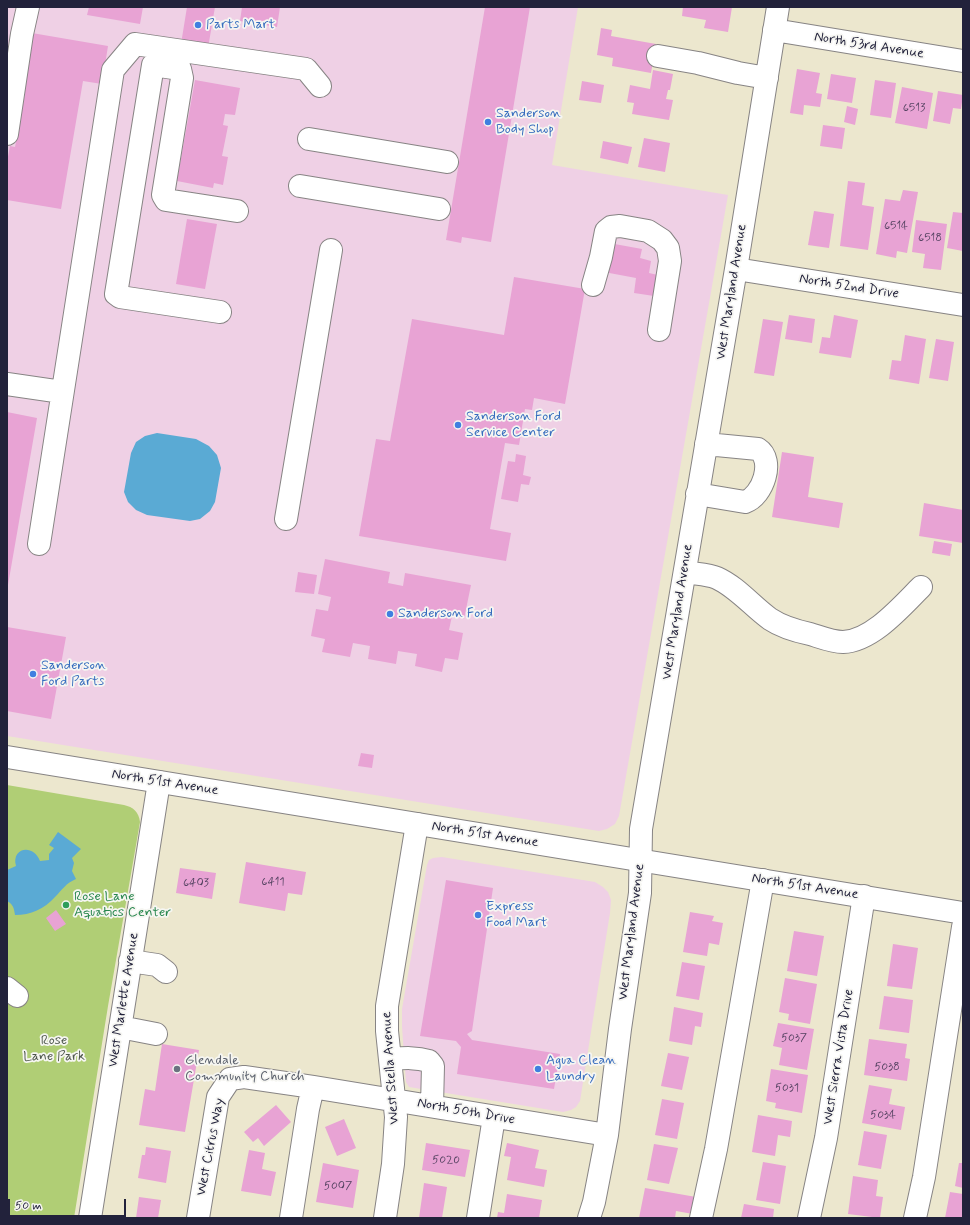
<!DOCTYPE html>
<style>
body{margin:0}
#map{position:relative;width:970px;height:1225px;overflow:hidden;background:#ece7ce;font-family:Mynerve,sans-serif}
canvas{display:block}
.frame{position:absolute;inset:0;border:8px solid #22223b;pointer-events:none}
.scale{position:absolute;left:8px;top:1199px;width:118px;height:18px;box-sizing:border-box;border:2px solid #22223b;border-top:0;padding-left:5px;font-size:12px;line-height:14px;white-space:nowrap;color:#22223b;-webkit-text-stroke:3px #f6f6f2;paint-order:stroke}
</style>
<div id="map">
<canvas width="970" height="1225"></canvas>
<div class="frame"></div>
<div class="scale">50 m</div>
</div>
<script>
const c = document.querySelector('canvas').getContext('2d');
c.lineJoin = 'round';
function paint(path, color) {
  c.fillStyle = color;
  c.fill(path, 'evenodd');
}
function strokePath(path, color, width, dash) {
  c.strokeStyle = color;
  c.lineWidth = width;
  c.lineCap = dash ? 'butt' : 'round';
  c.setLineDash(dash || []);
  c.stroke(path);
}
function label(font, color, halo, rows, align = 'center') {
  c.font = font + ' Mynerve,sans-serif';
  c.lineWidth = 3.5;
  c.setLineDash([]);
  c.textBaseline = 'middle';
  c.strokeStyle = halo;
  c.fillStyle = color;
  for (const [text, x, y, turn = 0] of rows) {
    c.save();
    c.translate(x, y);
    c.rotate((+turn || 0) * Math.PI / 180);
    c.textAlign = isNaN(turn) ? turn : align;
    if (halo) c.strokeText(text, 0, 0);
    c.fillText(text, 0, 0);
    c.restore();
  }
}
const built = new Path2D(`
 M 7,7 L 578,7 L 552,165 L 728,195 L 619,816 L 615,824 L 607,829 L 599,831 L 7,736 Z
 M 442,857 L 595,882 L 603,887 L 608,892 L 611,900 L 610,913 L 580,1101 L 576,1107 L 571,1110 L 563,1112 L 409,1087 L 406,1082 L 402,1027 L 402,1009 L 427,865 L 429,860 L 433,858 Z`);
const green = new Path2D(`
 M 7,785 L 124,805 C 133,807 139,812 140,822 L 108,1006 L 74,1218 L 7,1218 Z`);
const water = new Path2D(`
 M 157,433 L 196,439 L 209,446 L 217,455 L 221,468 L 215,502 L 210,511 L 200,519 L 190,521 L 147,515 L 136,510 L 128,502 L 124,492 L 131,453 L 136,442 L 145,436 Z
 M 58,832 L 81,849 L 72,858 L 74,863 L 72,871 L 76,879 C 66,883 62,890 55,897 C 44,909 31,915 15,915 C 14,908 13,904 7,901 L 7,870 L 16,866 C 11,848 33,843 40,861 L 49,860 L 49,854 L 54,848 L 49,845 Z`);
const building = new Path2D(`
 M 89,7 L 143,7 L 140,24 L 87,15 Z
 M 187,7 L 215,7 L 208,48 L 181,44 Z
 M 242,7 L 280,7 L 277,27 L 240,21 Z
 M 485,7 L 530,7 L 491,242 L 462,237 L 461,243 L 446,240 Z
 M 683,7 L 732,7 L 728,32 L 704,28 L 706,20 L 682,16 Z
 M 601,28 L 612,30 L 611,36 L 656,44 L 651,73 L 612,66 L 613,58 L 597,55 Z
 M 26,32 L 108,46 L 102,84 L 83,81 L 61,209 L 7,200 L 7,162 L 10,146 L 15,147 L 25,94 L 16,92 Z
 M 797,69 L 820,73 L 816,93 L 822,94 L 820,107 L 804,105 L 803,115 L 790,113 Z
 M 653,70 L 673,74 L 670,90 L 668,90 L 666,99 L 673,100 L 669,120 L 632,114 L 634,103 L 627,102 L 630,85 L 650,89 Z
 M 831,74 L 856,78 L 852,103 L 827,99 Z
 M 195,80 L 240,88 L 235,115 L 225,114 L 223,125 L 228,126 L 222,156 L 228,157 L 223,185 L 214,183 L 213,188 L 177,181 Z
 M 875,80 L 896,83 L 891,118 L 870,115 Z
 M 582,81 L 604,85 L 601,103 L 579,100 Z
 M 902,87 L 933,93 L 927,129 L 895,123 Z
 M 938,91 L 963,95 L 961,109 L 953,108 L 950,124 L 933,121 Z
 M 847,106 L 858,109 L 855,125 L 844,122 Z
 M 823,125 L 845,128 L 842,149 L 820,146 Z
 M 644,138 L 670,143 L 665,172 L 638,167 Z
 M 603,141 L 632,147 L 628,164 L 600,158 Z
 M 848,181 L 865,183 L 862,205 L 874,207 L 868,250 L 840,246 Z
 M 903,190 L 918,192 L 907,253 L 897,251 L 896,258 L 876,254 L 885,199 L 900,201 Z
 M 814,211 L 834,214 L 829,248 L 808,245 Z
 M 953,212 L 963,213 L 963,251 L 947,248 Z
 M 187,219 L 217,224 L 205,289 L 176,284 Z
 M 916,220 L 947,224 L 941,270 L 923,268 L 925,254 L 912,252 Z
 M 609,243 L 642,249 L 640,258 L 651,261 L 649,273 L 658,275 L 654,296 L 634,293 L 636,278 L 604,272 Z
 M 514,277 L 585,289 L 565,404 L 534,398 L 532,410 L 525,409 L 519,445 L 505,443 L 490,529 L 511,533 L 506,561 L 359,536 L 376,439 L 390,441 L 412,319 L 504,335 Z
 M 789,315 L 815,319 L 812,343 L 785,339 Z
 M 834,315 L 858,320 L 851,358 L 819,353 L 822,337 L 830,338 Z
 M 763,319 L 783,322 L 774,376 L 754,373 Z
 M 905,335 L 926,339 L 919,384 L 889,379 L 892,360 L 901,361 Z
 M 936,339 L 954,342 L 948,381 L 929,378 Z
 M 7,412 L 37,418 L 8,585 L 7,585 Z
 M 782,452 L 814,457 L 808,497 L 843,503 L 839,528 L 772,517 Z
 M 516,454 L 526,456 L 523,475 L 531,477 L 529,485 L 521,484 L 518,502 L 501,499 L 508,461 L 515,462 Z
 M 924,503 L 963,510 L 963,543 L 919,536 Z
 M 934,541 L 952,544 L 950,556 L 932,553 Z
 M 325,559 L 390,572 L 388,583 L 403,586 L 405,573 L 471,585 L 464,619 L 452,616 L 449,630 L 463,633 L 458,660 L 445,658 L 442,672 L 415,666 L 417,654 L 398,651 L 396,664 L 368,659 L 370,646 L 353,643 L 350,657 L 322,652 L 325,639 L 311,636 L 316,609 L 328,611 L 331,597 L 318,594 Z
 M 298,572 L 317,575 L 314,594 L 295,592 Z
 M 7,627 L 66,637 L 51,719 L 7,711 Z
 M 361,753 L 374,755 L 372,768 L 358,766 Z
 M 246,862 L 306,872 L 302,895 L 288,893 L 285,911 L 239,903 Z
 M 180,868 L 216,873 L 212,899 L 176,893 Z
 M 446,880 L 493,888 L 472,1031 L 467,1034 L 472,1040 L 560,1054 L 554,1089 L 457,1074 L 461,1047 L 456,1041 L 420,1036 Z
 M 56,910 L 66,924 L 55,931 L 46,918 Z
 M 690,912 L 714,916 L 712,921 L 723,923 L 719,945 L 709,943 L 707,956 L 683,952 Z
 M 794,931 L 824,936 L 817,976 L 787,971 Z
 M 893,944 L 918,948 L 912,989 L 887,986 Z
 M 682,962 L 705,966 L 699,1000 L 676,996 Z
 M 785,978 L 817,984 L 810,1024 L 788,1020 L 789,1014 L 779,1012 Z
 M 884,996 L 913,1000 L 909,1033 L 879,1029 Z
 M 674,1007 L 703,1013 L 701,1027 L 695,1026 L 692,1045 L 669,1041 Z
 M 778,1023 L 814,1029 L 807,1070 L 779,1065 L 782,1048 L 773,1046 Z
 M 869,1039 L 907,1044 L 905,1058 L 910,1059 L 907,1081 L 864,1075 Z
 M 162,1044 L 199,1050 L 185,1132 L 139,1125 L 145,1089 L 155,1091 Z
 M 668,1053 L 689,1057 L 682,1090 L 661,1086 Z
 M 771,1069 L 808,1075 L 802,1113 L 775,1108 L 776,1103 L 766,1101 Z
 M 869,1085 L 892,1089 L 889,1104 L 905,1107 L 901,1130 L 862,1123 Z
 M 662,1099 L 684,1103 L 677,1139 L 655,1135 Z
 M 276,1105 L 291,1122 L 264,1146 L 258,1138 L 253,1142 L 244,1132 Z
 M 758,1115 L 792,1121 L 790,1137 L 778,1135 L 775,1156 L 752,1152 Z
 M 344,1119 L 356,1148 L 337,1156 L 325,1127 Z
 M 864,1131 L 887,1135 L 881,1169 L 858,1165 Z
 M 426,1143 L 470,1150 L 465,1177 L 422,1170 Z
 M 507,1143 L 539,1150 L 535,1168 L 547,1170 L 544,1187 L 507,1180 L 511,1157 L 504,1156 Z
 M 654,1144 L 678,1148 L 669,1184 L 647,1180 Z
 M 146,1147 L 171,1151 L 166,1183 L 138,1178 L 142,1155 L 145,1155 Z
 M 249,1150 L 265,1153 L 262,1169 L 276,1172 L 271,1196 L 241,1191 Z
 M 763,1162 L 786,1166 L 780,1204 L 756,1200 Z
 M 323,1163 L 359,1170 L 353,1208 L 316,1202 Z
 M 959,1163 L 963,1163 L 963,1188 L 955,1186 Z
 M 853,1176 L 878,1180 L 876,1196 L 883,1197 L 880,1218 L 848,1214 Z
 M 424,1183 L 447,1187 L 442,1218 L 419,1218 Z
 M 645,1188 L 696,1197 L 693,1214 L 676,1211 L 675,1218 L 639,1218 Z
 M 950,1192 L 963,1194 L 963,1218 L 945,1218 Z
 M 507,1194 L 542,1200 L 539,1218 L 497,1218 L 498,1212 L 504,1213 Z
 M 139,1197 L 161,1200 L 158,1218 L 136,1218 Z
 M 744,1204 L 774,1209 L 773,1218 L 741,1218 Z`);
const minor = new Path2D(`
 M 774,30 L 963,61
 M 658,56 L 698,63 L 738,73 L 767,78
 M 7,134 L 22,34 L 28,7
 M 309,139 L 447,162
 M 300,186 L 439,209
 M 736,269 L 963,305
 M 593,285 L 601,257 L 606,231 L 611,227 L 620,226 L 648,231 L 662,240 L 668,248 L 670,261 L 659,330
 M 220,312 L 120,297 L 116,294 L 153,65 L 180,69 L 182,78 L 163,195 L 166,200 L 237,211
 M 7,384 L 62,392
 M 697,494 L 745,502 C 763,496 775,460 758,449 L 706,444
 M 286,519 L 331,250
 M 39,544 L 113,70 L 135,44 L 306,69 L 320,86
 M 685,572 C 695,574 708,574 717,578 C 737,587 753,607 770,619 C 782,627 796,631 810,634 C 820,637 832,642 843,642 C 872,641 901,607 921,587
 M 130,961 L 157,965 L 166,972
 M 7,988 L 17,996
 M 120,1027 L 156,1034
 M 390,1059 C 404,1058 416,1057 429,1061 L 433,1066 L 432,1106
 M 90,1218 L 159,782
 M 198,1218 L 218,1097 L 230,1079 L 244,1077 L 313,1087 L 607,1135
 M 291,1218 L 308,1109 L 313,1087
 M 385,1218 L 393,1164 L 396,1117 L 387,1031 L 387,1006 L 417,824
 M 478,1218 L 494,1117
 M 589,1218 L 594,1202 L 607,1135 L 620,1029 L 640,893 L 641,829 L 736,269 L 778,7
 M 701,1218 L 716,1149 L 763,880
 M 809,1218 L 826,1138 L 864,896
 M 915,1218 L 924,1177 L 963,927`);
const major = new Path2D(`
 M 7,757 L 963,913`);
const markers = [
 [198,25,4,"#3f7fe0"],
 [488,122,4,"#3f7fe0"],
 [458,425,4,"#3f7fe0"],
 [390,614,4,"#3f7fe0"],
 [33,674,4,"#3f7fe0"],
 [66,905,4,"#2e9e5b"],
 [478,915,4,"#3f7fe0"],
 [177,1069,4,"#6b7280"],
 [538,1069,4,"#3f7fe0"]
];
const numberNames = [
 ["6513",914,108],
 ["6514",896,226],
 ["6518",930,238],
 ["6411",273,882],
 ["6403",196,883],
 ["5037",794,1038],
 ["5038",887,1067],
 ["5031",787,1088],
 ["5034",883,1115],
 ["5020",446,1160],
 ["5007",338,1186]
];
const shopNames = [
 ["Parts Mart",206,25],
 ["Sanderson",496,114],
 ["Body Shop",496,130],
 ["Sanderson Ford",466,417],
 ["Service Center",466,433],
 ["Sanderson Ford",398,614],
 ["Sanderson",41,666],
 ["Ford Parts",41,682],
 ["Express",486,907],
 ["Food Mart",486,923],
 ["Agua Clean",546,1061],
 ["Laundry",546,1077]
];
const streetNames = [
 ["North 53rd Avenue",869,46,9],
 ["North 52nd Drive",849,287,9],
 ["West Maryland Avenue",732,292,-81],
 ["West Maryland Avenue",678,612,-81],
 ["North 51st Avenue",165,783,9],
 ["North 51st Avenue",485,835,9],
 ["North 51st Avenue",805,887,9],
 ["West Maryland Avenue",632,932,-83],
 ["West Marlette Avenue",124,1000,-81],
 ["West Sierra Vista Drive",839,1057,-81],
 ["West Stella Avenue",391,1068,-94],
 ["North 50th Drive",466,1112,10],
 ["West Citrus Way",211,1147,-79]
];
const leisureNames = [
 ["Rose Lane",74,897],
 ["Aquatics Center",74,913]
];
const parkNames = [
 ["Rose",54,1041],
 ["Lane Park",54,1057]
];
const worshipNames = [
 ["Glendale",185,1061],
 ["Community Church",185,1077]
];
paint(built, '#efd0e5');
paint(green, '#b0ce75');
paint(water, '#5aaad4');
paint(building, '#e8a3d4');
strokePath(minor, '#878484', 24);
strokePath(major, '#878484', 24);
strokePath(minor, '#fff', 22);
strokePath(major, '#fff', 22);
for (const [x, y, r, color] of markers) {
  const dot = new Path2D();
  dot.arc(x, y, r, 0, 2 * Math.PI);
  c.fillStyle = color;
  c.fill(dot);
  strokePath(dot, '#f6f6f2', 1.5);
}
label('12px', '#544261', null, numberNames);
label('14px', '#366cbe', '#f6f6f2', shopNames, 'left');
label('14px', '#22223b', '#f6f6f2', streetNames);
label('14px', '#27864d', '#f6f6f2', leisureNames, 'left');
label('14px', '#4d564c', '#f6f6f2', parkNames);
label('14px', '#5b616d', '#f6f6f2', worshipNames, 'left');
</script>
